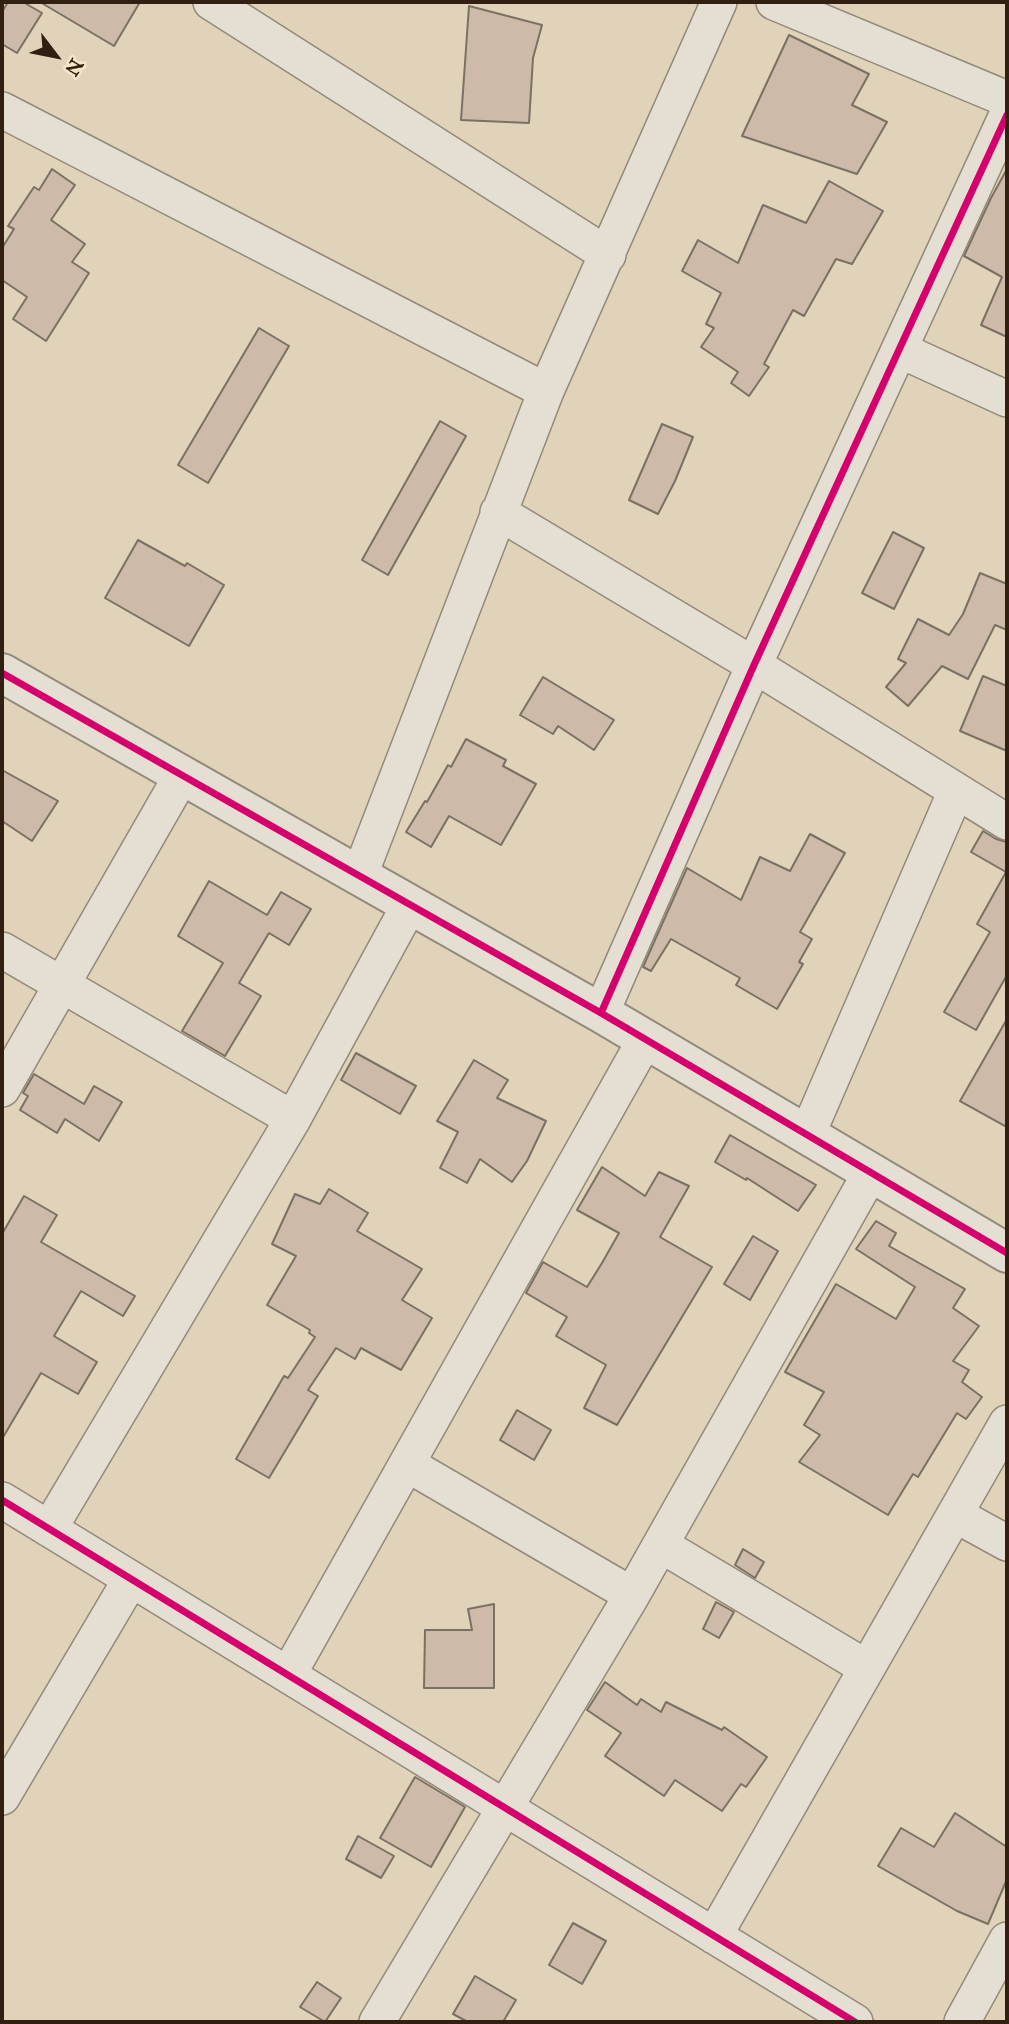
<!DOCTYPE html>
<style>
body{margin:0}
#map{position:relative;width:1009px;height:2024px;overflow:hidden;background:#e0d3ba;font-family:"IM FELL Great Primer",serif}
canvas{display:block}
.frame{position:absolute;inset:0;border:4px solid #311f12;pointer-events:none}
.north{position:absolute;left:21px;top:21px;width:70px;height:70px;-webkit-text-stroke:5px #f5e6c8;paint-order:stroke;rotate:122deg;font-size:19px;font-weight:700;line-height:28px;text-align:center;color:#311f12}
.north::after{content:'';display:block;margin:auto;width:24px;height:32px;background:#311f12;clip-path:polygon(50% 0,100% 100%,50% 72%,0 100%)}
</style>
<div id="map">
<canvas width="1009" height="2024"></canvas>
<div class="frame"></div>
<div class="north">N</div>
</div>
<script>
const c = document.querySelector('canvas').getContext('2d');
c.lineJoin = 'round';
function paint(path, color) {
  c.fillStyle = color;
  c.fill(path, 'evenodd');
}
function strokePath(path, color, width, dash) {
  c.strokeStyle = color;
  c.lineWidth = width;
  c.lineCap = dash ? 'butt' : 'round';
  c.setLineDash(dash || []);
  c.stroke(path);
}
const building = new Path2D(`
 M 8,2 L 23,2 L 42,13 L 17,53 L 2,44 L 2,12 Z
 M 40,2 L 140,2 L 114,46 Z
 M 469,6 L 542,25 L 533,58 L 529,123 L 461,120 Z
 M 789,35 L 869,74 L 852,105 L 887,122 L 857,174 L 742,136 Z
 M 52,169 L 75,185 L 51,220 L 85,244 L 72,262 L 89,273 L 46,341 L 13,319 L 27,297 L 2,280 L 2,248 L 14,229 L 8,226 L 34,187 L 39,190 Z
 M 1007,169 L 1007,337 L 981,325 L 1002,277 L 964,256 L 991,198 Z
 M 829,181 L 883,211 L 852,264 L 836,259 L 804,316 L 793,310 L 764,364 L 769,367 L 749,396 L 731,383 L 738,372 L 701,347 L 714,328 L 706,324 L 721,293 L 682,271 L 698,240 L 738,263 L 763,205 L 806,223 Z
 M 259,328 L 289,346 L 208,483 L 178,465 Z
 M 440,421 L 466,436 L 388,575 L 362,560 Z
 M 662,424 L 693,437 L 675,481 L 658,514 L 629,500 Z
 M 893,532 L 924,548 L 894,609 L 862,593 Z
 M 138,540 L 185,566 L 187,563 L 224,585 L 189,646 L 105,598 Z
 M 980,573 L 1007,584 L 1007,630 L 995,625 L 968,679 L 942,666 L 908,706 L 886,687 L 906,663 L 898,659 L 918,619 L 949,635 L 963,614 Z
 M 983,676 L 1007,686 L 1007,751 L 960,731 Z
 M 543,677 L 614,720 L 594,750 L 558,726 L 553,734 L 520,715 Z
 M 466,739 L 506,760 L 503,766 L 536,784 L 501,845 L 449,816 L 431,847 L 406,832 L 425,801 L 427,802 L 448,765 L 451,767 Z
 M 2,770 L 58,801 L 32,841 L 2,821 Z
 M 983,831 L 996,839 L 1007,842 L 1007,975 L 976,1030 L 944,1012 L 990,932 L 977,924 L 1006,872 L 971,852 Z
 M 810,834 L 845,853 L 800,932 L 812,939 L 799,962 L 803,964 L 777,1009 L 736,985 L 740,978 L 671,939 L 651,971 L 643,967 L 687,868 L 741,900 L 760,857 L 790,871 Z
 M 209,881 L 267,915 L 281,892 L 311,909 L 289,945 L 269,933 L 239,983 L 261,996 L 225,1056 L 182,1031 L 223,963 L 178,936 Z
 M 1007,1019 L 1007,1127 L 960,1101 Z
 M 356,1053 L 416,1086 L 400,1114 L 341,1080 Z
 M 474,1060 L 508,1080 L 497,1098 L 546,1121 L 527,1161 L 512,1182 L 480,1159 L 467,1183 L 440,1168 L 458,1132 L 437,1121 Z
 M 34,1074 L 84,1104 L 94,1086 L 122,1102 L 99,1141 L 65,1119 L 57,1133 L 20,1110 L 28,1096 L 23,1093 Z
 M 730,1135 L 816,1185 L 798,1211 L 747,1178 L 746,1180 L 715,1162 Z
 M 602,1167 L 645,1196 L 659,1172 L 689,1186 L 660,1237 L 712,1267 L 617,1425 L 584,1408 L 606,1365 L 556,1336 L 567,1317 L 526,1293 L 543,1262 L 587,1287 L 602,1263 L 619,1233 L 577,1210 Z
 M 329,1189 L 368,1213 L 357,1231 L 422,1269 L 402,1300 L 432,1318 L 401,1370 L 361,1348 L 355,1359 L 336,1348 L 308,1390 L 318,1396 L 269,1478 L 236,1459 L 284,1376 L 288,1378 L 315,1337 L 309,1333 L 310,1330 L 267,1305 L 296,1256 L 272,1244 L 295,1194 L 320,1204 Z
 M 24,1196 L 57,1215 L 41,1242 L 135,1296 L 123,1316 L 81,1291 L 54,1336 L 97,1362 L 78,1394 L 41,1373 L 2,1439 L 2,1234 Z
 M 876,1221 L 896,1233 L 889,1246 L 965,1289 L 953,1308 L 979,1326 L 953,1361 L 969,1370 L 962,1382 L 982,1397 L 966,1419 L 957,1413 L 918,1477 L 913,1474 L 888,1515 L 799,1462 L 820,1435 L 804,1425 L 824,1392 L 785,1372 L 836,1284 L 896,1319 L 915,1287 L 856,1249 Z
 M 753,1236 L 778,1251 L 750,1300 L 724,1284 Z
 M 517,1410 L 551,1430 L 534,1460 L 500,1440 Z
 M 743,1549 L 764,1562 L 755,1578 L 735,1565 Z
 M 716,1602 L 734,1612 L 719,1638 L 703,1629 Z
 M 494,1604 L 494,1688 L 424,1688 L 425,1630 L 472,1630 L 468,1609 Z
 M 605,1682 L 637,1705 L 641,1699 L 661,1712 L 666,1702 L 722,1730 L 724,1727 L 767,1757 L 746,1787 L 741,1784 L 722,1811 L 675,1780 L 664,1796 L 605,1756 L 621,1733 L 587,1710 Z
 M 415,1777 L 465,1807 L 431,1867 L 380,1838 Z
 M 955,1813 L 1007,1847 L 1007,1879 L 988,1924 L 957,1911 L 878,1866 L 901,1828 L 934,1847 Z
 M 358,1836 L 394,1856 L 381,1878 L 346,1859 Z
 M 573,1923 L 606,1941 L 582,1984 L 549,1965 Z
 M 475,1976 L 516,2000 L 503,2022 L 468,2022 L 453,2014 Z
 M 317,1982 L 341,1998 L 325,2022 L 300,2007 Z`);
const minor = new Path2D(`
 M 211,2 L 608,255
 M 774,2 L 1007,99
 M 2,110 L 546,391
 M 900,350 L 1007,399
 M 498,512 L 754,665 L 1007,822
 M 359,877 L 546,391 L 719,2
 M 2,950 L 293,1119
 M 601,1013 L 754,665 L 1007,115
 M 2,1089 L 182,775
 M 807,1135 L 956,791
 M 407,1464 L 632,1595
 M 2,1500 L 855,2022
 M 956,1515 L 1007,1543
 M 49,1529 L 293,1119 L 410,904
 M 661,1545 L 867,1668
 M 288,1675 L 645,1040
 M 2,1797 L 131,1579
 M 714,1936 L 1007,1423
 M 377,2022 L 632,1595 L 871,1172
 M 962,2022 L 1007,1940`);
const tertiary = new Path2D(`
 M 2,673 L 601,1013 L 1007,1253`);
const cycleway = new Path2D(`
 M 2,673 L 601,1013 L 1007,1253
 M 601,1013 L 754,665 L 1007,115
 M 2,1500 L 855,2022`);
paint(building, '#cdbaa8');
strokePath(building, '#7a7163', 2);
strokePath(minor, '#93897a', 38);
strokePath(tertiary, '#93897a', 42);
strokePath(minor, '#e5dfd3', 35);
strokePath(tertiary, '#e5dfd3', 38);
strokePath(cycleway, '#d6006c', 7);
</script>
